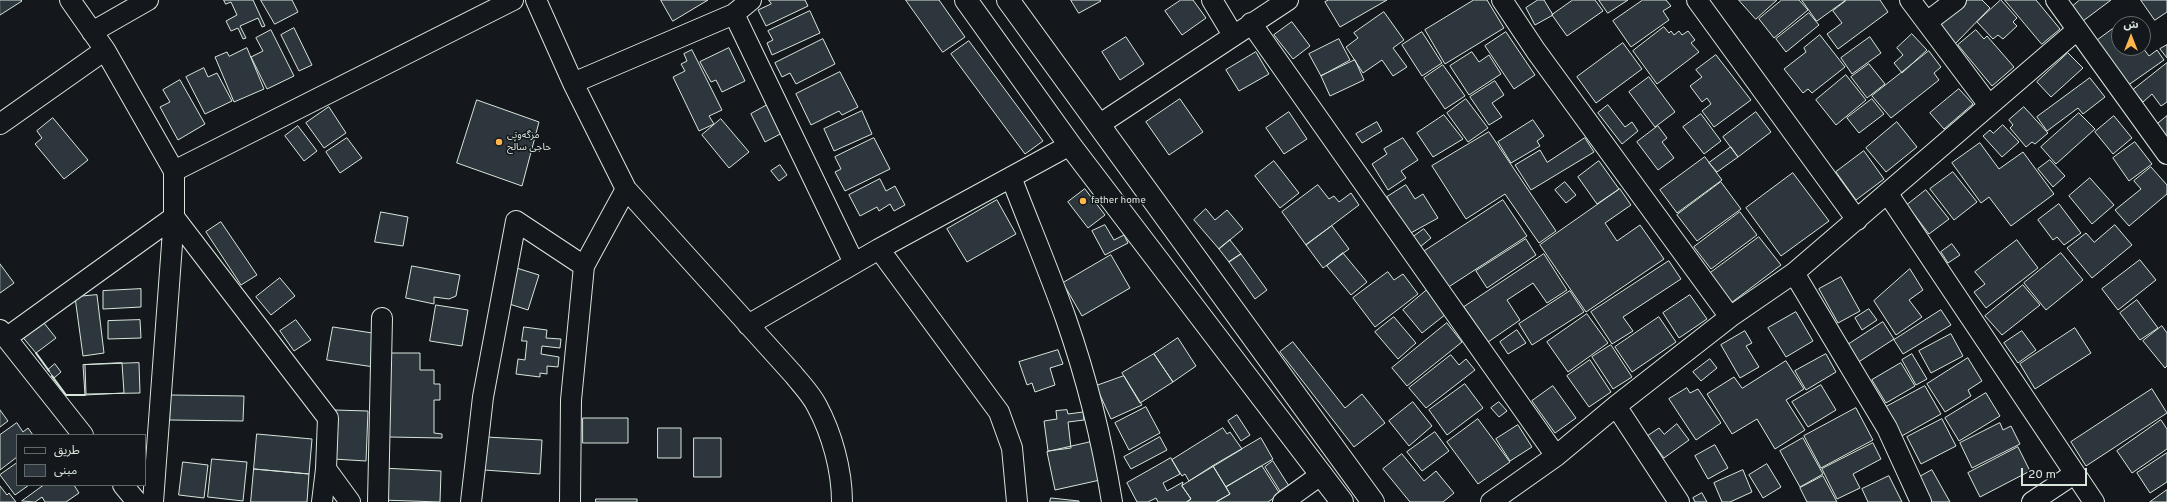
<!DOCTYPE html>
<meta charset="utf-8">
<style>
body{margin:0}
#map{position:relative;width:2167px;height:502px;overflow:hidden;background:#14181c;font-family:Overpass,"Noto Sans Arabic",sans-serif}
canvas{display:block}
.legend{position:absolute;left:16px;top:434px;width:130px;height:52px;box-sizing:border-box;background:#14181c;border:1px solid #626a69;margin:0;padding:5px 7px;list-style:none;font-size:12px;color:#d8e6dc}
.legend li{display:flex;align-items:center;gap:8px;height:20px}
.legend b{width:20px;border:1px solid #626a69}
.north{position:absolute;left:2111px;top:16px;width:40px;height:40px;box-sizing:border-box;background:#14181c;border:1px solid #626a69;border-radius:50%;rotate:0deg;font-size:11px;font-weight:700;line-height:16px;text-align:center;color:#d8e6dc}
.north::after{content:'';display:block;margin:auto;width:14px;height:18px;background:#ffb74d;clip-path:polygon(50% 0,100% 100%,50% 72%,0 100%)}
.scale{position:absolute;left:2021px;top:468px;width:66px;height:18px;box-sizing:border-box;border:2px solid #d8e6dc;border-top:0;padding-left:5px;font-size:12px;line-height:14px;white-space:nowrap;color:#d8e6dc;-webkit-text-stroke:3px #14181c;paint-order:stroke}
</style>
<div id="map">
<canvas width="2167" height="502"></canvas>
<ul class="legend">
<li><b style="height:5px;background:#14181c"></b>طريق</li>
<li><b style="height:11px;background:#2c363c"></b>مبنى</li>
</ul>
<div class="north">ش</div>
<div class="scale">20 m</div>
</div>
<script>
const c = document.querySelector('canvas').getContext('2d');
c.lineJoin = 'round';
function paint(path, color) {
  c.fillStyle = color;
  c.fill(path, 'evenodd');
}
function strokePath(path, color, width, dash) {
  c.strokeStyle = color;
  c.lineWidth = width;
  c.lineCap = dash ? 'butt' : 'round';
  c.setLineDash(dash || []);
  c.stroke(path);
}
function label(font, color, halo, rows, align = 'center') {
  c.font = font + ' Overpass,"Noto Sans Arabic",sans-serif';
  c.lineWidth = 3;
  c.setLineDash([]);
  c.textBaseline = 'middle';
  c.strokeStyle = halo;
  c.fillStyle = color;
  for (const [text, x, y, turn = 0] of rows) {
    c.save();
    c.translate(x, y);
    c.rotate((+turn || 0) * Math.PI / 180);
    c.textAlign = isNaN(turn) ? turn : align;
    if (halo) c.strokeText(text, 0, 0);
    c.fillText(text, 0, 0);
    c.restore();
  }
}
const building = new Path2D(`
 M 0,0 L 21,0 L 22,1 L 0,15 Z
 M 224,0 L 253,0 L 265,26 L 262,27 L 258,18 L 240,26 L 246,38 L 243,39 L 238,28 L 231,31 L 226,21 L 237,15 L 231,2 L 226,4 Z
 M 261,0 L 292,0 L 298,12 L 275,24 Z
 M 661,0 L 708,0 L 673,21 Z
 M 769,0 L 805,0 L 808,6 L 766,26 L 758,10 L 771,4 Z
 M 906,0 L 939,0 L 965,37 L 943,52 Z
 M 1071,0 L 1100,0 L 1101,1 L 1079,13 Z
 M 1181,0 L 1193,0 L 1206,18 L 1182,35 L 1165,11 Z
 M 1329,0 L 1387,0 L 1340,27 L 1325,2 Z
 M 1474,0 L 1487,0 L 1504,28 L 1445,64 L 1425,30 Z
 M 1538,0 L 1544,0 L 1553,15 L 1535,25 L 1526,8 Z
 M 1573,0 L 1595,0 L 1603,11 L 1567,36 L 1552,15 Z
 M 1599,0 L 1628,0 L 1608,13 Z
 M 1643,0 L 1666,0 L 1671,6 L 1663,11 L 1669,20 L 1631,47 L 1613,21 Z
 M 1739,0 L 1777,0 L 1756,19 Z
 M 1782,0 L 1799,0 L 1808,10 L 1774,38 L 1759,19 Z
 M 1802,0 L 1846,0 L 1817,21 Z
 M 1847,0 L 1880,0 L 1888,12 L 1838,49 L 1827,34 L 1842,23 L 1833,11 Z
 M 1964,0 L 1982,0 L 1990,8 L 1954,45 L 1936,27 Z
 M 2001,0 L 2017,18 L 2013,22 L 2017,26 L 2003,39 L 1998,35 L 1993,39 L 1977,22 Z
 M 2005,0 L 2036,0 L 2060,29 L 2042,44 Z
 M 2080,0 L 2111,0 L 2083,21 L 2073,6 Z
 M 2141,0 L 2167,0 L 2167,12 L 2155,20 Z
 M 810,11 L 820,33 L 772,55 L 767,43 L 773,40 L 768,31 Z
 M 1384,12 L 1404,40 L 1393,48 L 1407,67 L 1393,76 L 1382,60 L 1363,73 L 1346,47 L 1358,38 L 1354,33 Z
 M 1809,13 L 1819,25 L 1786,52 L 1776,39 Z
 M 1292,22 L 1310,46 L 1293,59 L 1274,35 Z
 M 2118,25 L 2119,48 L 2135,48 L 2138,52 L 2143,48 L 2149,56 L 2157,50 L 2164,60 L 2127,86 L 2095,42 Z
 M 1664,27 L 1669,33 L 1671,31 L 1674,35 L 1679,31 L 1682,35 L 1688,31 L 1695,40 L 1691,43 L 1699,52 L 1657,84 L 1633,51 Z
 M 294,28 L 312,65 L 299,71 L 281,35 Z
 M 271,30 L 294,76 L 267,89 L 251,57 L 263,51 L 256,38 Z
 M 1976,30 L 1984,39 L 1987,36 L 2014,67 L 1992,86 L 1958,45 Z
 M 1422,32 L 1442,63 L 1422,76 L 1402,45 Z
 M 1506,32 L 1535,75 L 1514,89 L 1485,46 Z
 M 1912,34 L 1927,50 L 1902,73 L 1894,63 L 1903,55 L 1897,48 Z
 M 1820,35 L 1845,67 L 1812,93 L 1808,89 L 1803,93 L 1784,69 L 1806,52 L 1804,48 Z
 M 1126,37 L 1144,64 L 1120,80 L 1102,52 Z
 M 1870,37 L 1881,53 L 1852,74 L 1841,58 Z
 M 823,39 L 835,64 L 796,84 L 790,73 L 782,77 L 775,63 Z
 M 1339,39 L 1350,60 L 1321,76 L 1309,54 Z
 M 969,41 L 1043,141 L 1025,154 L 951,54 Z
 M 1623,43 L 1642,69 L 1596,103 L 1577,77 Z
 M 2167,45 L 2167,58 L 2160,49 Z
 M 247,48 L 264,89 L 234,102 L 215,57 L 227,52 L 229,56 Z
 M 729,48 L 745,81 L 722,92 L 716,80 L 711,82 L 700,62 Z
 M 692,50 L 722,110 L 709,116 L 714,124 L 699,131 L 673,77 L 685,71 L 681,64 L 687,61 L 684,54 Z
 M 1929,51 L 1941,67 L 1934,73 L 1939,80 L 1891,118 L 1872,96 Z
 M 1256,52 L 1269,74 L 1239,91 L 1226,70 Z
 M 1472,52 L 1479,62 L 1489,55 L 1501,74 L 1469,95 L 1450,66 Z
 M 2068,53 L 2083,68 L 2051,97 L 2037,82 Z
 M 1716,55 L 1751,100 L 1714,127 L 1702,111 L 1711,104 L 1707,98 L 1702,102 L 1690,86 L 1702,77 L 1696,70 Z
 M 1355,60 L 1364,80 L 1330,96 L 1321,76 Z
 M 2167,63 L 2167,102 L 2161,106 L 2152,94 L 2143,102 L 2133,90 Z
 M 1869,64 L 1885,84 L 1867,98 L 1851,77 Z
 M 1443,65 L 1465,96 L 1445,109 L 1424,78 Z
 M 204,68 L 208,77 L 217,73 L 232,101 L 205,114 L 186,77 Z
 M 840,72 L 858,107 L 842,115 L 839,111 L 811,125 L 796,94 Z
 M 1846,75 L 1866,100 L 1836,125 L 1816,100 Z
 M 1649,77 L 1675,112 L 1655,127 L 1629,92 Z
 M 2090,78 L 2105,97 L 2083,114 L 2078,108 L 2047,131 L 2037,117 Z
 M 180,80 L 205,124 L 178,140 L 160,107 L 170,102 L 163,90 Z
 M 1495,81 L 1504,95 L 1492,103 L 1502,117 L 1489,125 L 1470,97 Z
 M 1959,89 L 1973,104 L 1944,129 L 1930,113 Z
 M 1180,99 L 1203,132 L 1169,155 L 1146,122 Z
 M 1466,99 L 1488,128 L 1468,142 L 1447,113 Z
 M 1872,99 L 1884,114 L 1859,133 L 1847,118 Z
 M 477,100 L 539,122 L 522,186 L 457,163 Z
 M 769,104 L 784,132 L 765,142 L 751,114 Z
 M 1608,105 L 1625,127 L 1632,122 L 1638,131 L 1622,144 L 1598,113 Z
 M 329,107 L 346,133 L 324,148 L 306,123 Z
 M 2024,107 L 2048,133 L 2035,144 L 2032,142 L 2026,147 L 2010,128 L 2013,125 L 2009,120 Z
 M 862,111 L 872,134 L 834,151 L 824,129 Z
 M 1289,112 L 1307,139 L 1284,154 L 1266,128 Z
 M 1756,112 L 1771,132 L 1738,157 L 1723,137 Z
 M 2079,113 L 2095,129 L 2056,164 L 2041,147 Z
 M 1701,114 L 1721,141 L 1704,154 L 1683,127 Z
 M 1444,115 L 1463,139 L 1433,157 L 1417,133 Z
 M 2114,116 L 2132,138 L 2113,154 L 2095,132 Z
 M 2167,116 L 2167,140 L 2155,126 Z
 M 53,118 L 88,160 L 64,179 L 35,144 L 42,138 L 37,131 Z
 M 721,119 L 749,152 L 729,168 L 702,135 Z
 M 1533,120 L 1544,136 L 1537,141 L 1540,146 L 1511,163 L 1498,142 Z
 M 1377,122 L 1382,131 L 1362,143 L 1356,134 Z
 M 1897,122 L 1917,147 L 1886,172 L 1866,148 Z
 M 2003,125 L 2019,142 L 2002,157 L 1983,136 L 1990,130 L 1993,133 Z
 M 298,126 L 317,151 L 304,161 L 285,136 Z
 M 1658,126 L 1667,138 L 1662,142 L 1674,158 L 1658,170 L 1637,142 Z
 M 1489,132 L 1556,231 L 1539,243 L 1505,194 L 1466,219 L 1432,166 Z
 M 347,138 L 362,158 L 340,173 L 326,152 Z
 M 874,138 L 890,169 L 845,191 L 835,172 L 841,169 L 835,157 Z
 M 1403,138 L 1418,160 L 1401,171 L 1406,178 L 1388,190 L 1372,164 L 1387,154 L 1384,149 Z
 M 1585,138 L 1594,152 L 1531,190 L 1515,165 L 1540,150 L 1547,162 Z
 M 2135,142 L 2152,164 L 2129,181 L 2113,158 Z
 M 1980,143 L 1999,169 L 2023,152 L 2054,194 L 2011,226 L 1989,197 L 1981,203 L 1952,163 Z
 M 1731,147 L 1738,157 L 1717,172 L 1709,163 Z
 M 1864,151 L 1884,179 L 1856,200 L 1836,172 Z
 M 1705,157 L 1722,180 L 1677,213 L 1660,190 Z
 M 2050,160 L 2065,176 L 2053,187 L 2038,169 Z
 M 1274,161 L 1299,193 L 1280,208 L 1255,176 Z
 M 1599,161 L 1619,189 L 1597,204 L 1578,177 Z
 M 780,165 L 787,175 L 779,181 L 771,171 Z
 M 2151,167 L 2167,185 L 2167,194 L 2129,226 L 2115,210 L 2141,189 L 2134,181 Z
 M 1953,172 L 1977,202 L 1954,220 L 1930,189 Z
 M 1793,173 L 1829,221 L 1781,256 L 1746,208 Z
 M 2090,178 L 2114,205 L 2092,224 L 2069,196 Z
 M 880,179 L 886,191 L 895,186 L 905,205 L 894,211 L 890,204 L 879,211 L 877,207 L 860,216 L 849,195 Z
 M 1565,182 L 1576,195 L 1566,203 L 1555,190 Z
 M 1721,182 L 1741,209 L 1697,241 L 1677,215 Z
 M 1318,185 L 1329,199 L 1334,196 L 1339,202 L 1351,193 L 1359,205 L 1306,245 L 1282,212 Z
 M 1406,185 L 1415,199 L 1423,194 L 1438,218 L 1409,234 L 1387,197 Z
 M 1085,189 L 1105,215 L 1088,228 L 1068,202 Z
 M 1620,189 L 1631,205 L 1605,223 L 1617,241 L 1640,225 L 1664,259 L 1586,312 L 1540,245 Z
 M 1926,190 L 1949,219 L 1929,234 L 1907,205 Z
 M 997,200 L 1016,234 L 967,262 L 947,229 Z
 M 1503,200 L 1527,236 L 1447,288 L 1423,252 Z
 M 2059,204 L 2081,233 L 2064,245 L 2057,237 L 2053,240 L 2038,220 Z
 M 1206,209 L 1215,220 L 1227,210 L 1243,229 L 1219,249 L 1194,220 Z
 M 381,212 L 408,217 L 403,246 L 375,242 Z
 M 1740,212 L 1757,235 L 1711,269 L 1694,247 Z
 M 221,222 L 257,275 L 241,285 L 206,232 Z
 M 1105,225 L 1114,240 L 1124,235 L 1128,243 L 1105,255 L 1092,231 Z
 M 2115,225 L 2132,245 L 2092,278 L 2067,248 L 2086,233 L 2094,242 Z
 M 1332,226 L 1349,249 L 1323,268 L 1306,245 Z
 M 1424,229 L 1431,238 L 1420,247 L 1413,237 Z
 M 1759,237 L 1781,265 L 1731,303 L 1709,274 Z
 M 1526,239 L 1536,255 L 1487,288 L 1476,271 Z
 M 1230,240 L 1241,254 L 1229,262 L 1219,249 Z
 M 2017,240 L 2038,268 L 1986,308 L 1974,292 L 1985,284 L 1975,272 Z
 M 1952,244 L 1960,255 L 1948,263 L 1941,252 Z
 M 1343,253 L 1367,282 L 1351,295 L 1327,266 Z
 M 2061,253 L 2083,280 L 2046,310 L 2024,283 Z
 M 1241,254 L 1267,290 L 1255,299 L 1229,262 Z
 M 1544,254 L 1567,290 L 1547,303 L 1533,283 L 1507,300 L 1520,320 L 1488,342 L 1464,307 Z
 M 1111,255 L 1130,288 L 1082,316 L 1063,283 Z
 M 2140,260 L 2156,280 L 2118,310 L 2102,289 Z
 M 1669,261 L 1681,279 L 1623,317 L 1633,331 L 1612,344 L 1591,312 Z
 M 0,264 L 14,283 L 0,293 Z
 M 412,266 L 460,275 L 456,296 L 449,299 L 434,297 L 434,304 L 406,298 Z
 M 510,266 L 539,275 L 528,310 L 500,301 Z
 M 1910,269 L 1923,290 L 1909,300 L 1922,317 L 1896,335 L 1874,301 Z
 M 1388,272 L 1394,280 L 1403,274 L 1418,294 L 1375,327 L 1353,298 Z
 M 1841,277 L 1860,311 L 1838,323 L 1819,289 Z
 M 280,278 L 295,296 L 271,315 L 256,297 Z
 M 2023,285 L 2040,305 L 2002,335 L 1985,316 Z
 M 141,289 L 141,307 L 103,309 L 103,291 Z
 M 1427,290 L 1446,314 L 1422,333 L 1403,310 Z
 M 1570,291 L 1584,312 L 1532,345 L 1519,324 Z
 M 97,295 L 104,353 L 83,356 L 75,297 Z
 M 1690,295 L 1707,319 L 1679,338 L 1663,313 Z
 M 2137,300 L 2158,328 L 2140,340 L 2120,313 Z
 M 436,305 L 468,310 L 462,346 L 430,341 Z
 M 1869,309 L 1877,320 L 1862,330 L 1855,318 Z
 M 1941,310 L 1951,325 L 1903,354 L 1894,340 Z
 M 1796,312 L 1813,341 L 1786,357 L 1768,328 Z
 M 1587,314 L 1608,343 L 1568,372 L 1547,342 Z
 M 1394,317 L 1416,343 L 1398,359 L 1375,332 Z
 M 1659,317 L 1676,342 L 1632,372 L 1615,347 Z
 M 40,318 L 56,338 L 36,353 L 20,334 Z
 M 140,320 L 141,338 L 108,339 L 108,321 Z
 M 296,320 L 311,340 L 294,351 L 280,331 Z
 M 1883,322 L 1894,339 L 1857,363 L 1846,346 Z
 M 1447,323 L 1462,342 L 1407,386 L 1392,368 Z
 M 2162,326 L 2167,333 L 2167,366 L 2165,368 L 2143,341 Z
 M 333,327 L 379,334 L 374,367 L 327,360 Z
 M 524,327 L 547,330 L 546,338 L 561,339 L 560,348 L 542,346 L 541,354 L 559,357 L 558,367 L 547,366 L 547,374 L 540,373 L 540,377 L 516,374 L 518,359 L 525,360 L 527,341 L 522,341 Z
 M 2075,328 L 2091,353 L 2035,389 L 2020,364 Z
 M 1517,330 L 1526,343 L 1508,354 L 1500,342 Z
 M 1745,331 L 1752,343 L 1746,346 L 1759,367 L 1740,378 L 1721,345 Z
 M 2022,331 L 2036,350 L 2018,363 L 2004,343 Z
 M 1951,334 L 1963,356 L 1931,373 L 1919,351 Z
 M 1178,338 L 1196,366 L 1173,382 L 1154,354 Z
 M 1293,342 L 1345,408 L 1362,394 L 1385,423 L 1354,447 L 1280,352 Z
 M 1611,345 L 1632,377 L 1613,389 L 1592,357 Z
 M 1058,350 L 1063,364 L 1050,368 L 1055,385 L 1035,392 L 1032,383 L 1027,385 L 1019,362 Z
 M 390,353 L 420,353 L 420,370 L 434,370 L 434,384 L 440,384 L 440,400 L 434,400 L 434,433 L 442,434 L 442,438 L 389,437 Z
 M 1154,354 L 1173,382 L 1140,403 L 1122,373 Z
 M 1826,354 L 1836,372 L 1806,390 L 1795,371 Z
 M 1912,354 L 1927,379 L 1916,385 L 1902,360 Z
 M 1451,355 L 1459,365 L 1466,359 L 1475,370 L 1426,408 L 1409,388 Z
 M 1968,358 L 1982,381 L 1968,390 L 1971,396 L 1945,412 L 1927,384 Z
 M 1710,359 L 1717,368 L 1701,381 L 1693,372 Z
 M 1590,360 L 1611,392 L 1589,407 L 1567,376 Z
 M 1786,361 L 1804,389 L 1786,400 L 1805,430 L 1775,449 L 1757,419 L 1732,434 L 1707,394 L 1734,377 L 1742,388 Z
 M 122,363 L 124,393 L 85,395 L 83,365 Z
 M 139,363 L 140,393 L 86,394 L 85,365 Z
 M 1901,363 L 1915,386 L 1886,403 L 1872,380 Z
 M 55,364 L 61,372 L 54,378 L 48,370 Z
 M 1124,376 L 1142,405 L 1111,419 L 1096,386 Z
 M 1465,384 L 1483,408 L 1447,435 L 1429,410 Z
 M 1821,385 L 1836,410 L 1808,427 L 1792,402 Z
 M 1553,386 L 1576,418 L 1555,433 L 1532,401 Z
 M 1925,386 L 1941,414 L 1900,437 L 1884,408 Z
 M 1687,388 L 1690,393 L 1698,389 L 1721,423 L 1696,440 L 1669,399 Z
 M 2152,389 L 2167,413 L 2086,466 L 2071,442 Z
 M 1986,393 L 2000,416 L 1959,441 L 1945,418 Z
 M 171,395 L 244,396 L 243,421 L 170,420 Z
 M 1413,402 L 1432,426 L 1409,446 L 1389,421 Z
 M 1499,402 L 1507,411 L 1499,417 L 1491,408 Z
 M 1146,407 L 1160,433 L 1129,450 L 1115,423 Z
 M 1856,408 L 1873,440 L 1821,468 L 1804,436 Z
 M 0,410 L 8,421 L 0,427 Z
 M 335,410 L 368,411 L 366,461 L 333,459 Z
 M 1067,410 L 1068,414 L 1083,412 L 1084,420 L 1068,422 L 1071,448 L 1048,451 L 1044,421 L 1057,419 L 1056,411 Z
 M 1237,415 L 1250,435 L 1241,441 L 1228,421 Z
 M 583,418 L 628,418 L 628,443 L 583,443 Z
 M 1478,419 L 1510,462 L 1478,484 L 1447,442 Z
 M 1942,419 L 1956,446 L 1921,464 L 1907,437 Z
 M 2161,420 L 2167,429 L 2167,449 L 2132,473 L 2117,451 Z
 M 17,423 L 23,432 L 28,428 L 33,435 L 17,435 L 17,457 L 0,470 L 0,435 Z
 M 2000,423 L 2003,430 L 2011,426 L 2020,444 L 1972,468 L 1960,443 Z
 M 1677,424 L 1689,440 L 1664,458 L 1647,436 L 1659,428 L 1664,434 Z
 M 1518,425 L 1532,447 L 1510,461 L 1496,439 Z
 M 658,428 L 681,428 L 681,458 L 658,458 Z
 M 1223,428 L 1227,434 L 1230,432 L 1242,449 L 1189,481 L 1185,474 L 1182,476 L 1172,460 Z
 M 1435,432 L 1449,451 L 1422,471 L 1407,452 Z
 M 257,434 L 312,439 L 309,474 L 254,469 Z
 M 486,437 L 542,440 L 540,474 L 484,470 Z
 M 1160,437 L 1167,450 L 1131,469 L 1124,457 Z
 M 694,438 L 721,438 L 721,477 L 694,477 Z
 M 1261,438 L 1273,459 L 1226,487 L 1213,466 Z
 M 1803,438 L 1823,474 L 1800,487 L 1780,451 Z
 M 1091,442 L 1100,480 L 1055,490 L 1047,452 Z
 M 1873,443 L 1881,459 L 1853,474 L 1860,488 L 1837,499 L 1822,469 Z
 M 1715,445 L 1728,468 L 1708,479 L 1695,456 Z
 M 2018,447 L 2030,471 L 1980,497 L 1968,473 Z
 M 2167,453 L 2167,482 L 2150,493 L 2137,473 Z
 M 1402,454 L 1424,481 L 1436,471 L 1454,493 L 1443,502 L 1410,502 L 1383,469 Z
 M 1171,458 L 1180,474 L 1163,483 L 1167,491 L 1183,482 L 1182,486 L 1191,499 L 1186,502 L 1158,502 L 1156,498 L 1148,502 L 1137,502 L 1127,483 Z
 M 212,459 L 247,462 L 243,501 L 208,497 Z
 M 1273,461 L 1289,486 L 1280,491 L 1265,467 Z
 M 183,462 L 208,465 L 204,498 L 179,495 Z
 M 17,463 L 17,485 L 29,485 L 15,495 L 0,475 Z
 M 1767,464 L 1781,487 L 1763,498 L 1749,475 Z
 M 1213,466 L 1230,494 L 1216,502 L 1187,502 L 1191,499 L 1182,486 Z
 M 1262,466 L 1280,494 L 1268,502 L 1216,502 L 1230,494 L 1226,487 Z
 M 382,468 L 441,471 L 440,502 L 381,500 Z
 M 254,469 L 309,474 L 307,502 L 251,502 Z
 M 1743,470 L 1752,492 L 1730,502 L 1722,502 L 1714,483 Z
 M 1932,470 L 1950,502 L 1926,502 L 1914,480 Z
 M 1823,476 L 1837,502 L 1807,502 L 1800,488 Z
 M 1889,476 L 1902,502 L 1868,502 L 1862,489 Z
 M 44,485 L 74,485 L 79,493 L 66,502 L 45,502 L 42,497 L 35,502 L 22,501 Z
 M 0,486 L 7,495 L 9,493 L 16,502 L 0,502 Z
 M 2167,490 L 2167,502 L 2150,502 Z
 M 1702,493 L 1707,502 L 1695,502 L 1693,498 Z
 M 1051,498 L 1079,501 L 1079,502 L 1050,502 Z
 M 596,499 L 637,499 L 637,502 L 596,502 Z`);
const minor = new Path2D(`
 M 70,0 L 105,50 L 174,171 L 174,217 L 153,502
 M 536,0 L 573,83 L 626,189 L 793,374 C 801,384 811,394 817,406 C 832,434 842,470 842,502
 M 1212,0 L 1233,35
 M 1502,0 L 1536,51 L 1730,317
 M 1697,0 L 1857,220
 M 1910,0 L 1988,104
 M 2056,0 L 2167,154
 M 734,14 L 854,263
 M 1927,22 L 1956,0
 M 1251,23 L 1556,456
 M 92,32 L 148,0
 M 573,83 L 734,14 L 751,0
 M 0,124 L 105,50
 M 1100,124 L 1288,0
 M 174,171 L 513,0
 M 1011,177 C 1029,224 1049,271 1066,319 C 1087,379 1102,440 1112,502
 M 1888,194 L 2094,502
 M 879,249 L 999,412 L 1012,448 L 1017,502
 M 1794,273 L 1887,428 L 1921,502
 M 748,325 L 879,249 L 1070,145
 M 0,330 L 83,435
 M 6,338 L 174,217 L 328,418 L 326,469 L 350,502
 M 1616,406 L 1679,502
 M 123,485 L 137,502
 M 322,502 L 326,469
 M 378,502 L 382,318
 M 471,502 L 483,397 L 516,221 L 584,266
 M 570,502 L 571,400 L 584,266 L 626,189
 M 1283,502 L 1322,474
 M 1491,502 L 1556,456 L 1616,406 L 1730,317 L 1794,273 L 2077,30
 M 2032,502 L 2074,474`);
const trunk = new Path2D(`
 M 966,0 L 1070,145 L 1342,502
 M 1008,0 L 1373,502`);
const wall = new Path2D(`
 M 36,353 L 49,371
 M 52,376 L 66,395 L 85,395`);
const markers = [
 [499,142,4,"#ffb74d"],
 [1083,201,4,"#ffb74d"]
];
const poiNames = [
 ["مزگەوتی",507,136],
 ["حاجی ساڵح",507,148],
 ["father home",1091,201]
];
paint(building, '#2c363c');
strokePath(building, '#d8e6dc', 1);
strokePath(minor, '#d8e6dc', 22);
strokePath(trunk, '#d8e6dc', 24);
strokePath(minor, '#14181c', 20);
strokePath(trunk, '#14181c', 22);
strokePath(wall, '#d8e6dc', 2);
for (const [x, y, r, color] of markers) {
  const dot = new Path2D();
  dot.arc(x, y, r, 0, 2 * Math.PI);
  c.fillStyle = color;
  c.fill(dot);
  strokePath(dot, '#14181c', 1.5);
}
label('10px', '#d8e6dc', '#14181c', poiNames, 'left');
</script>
